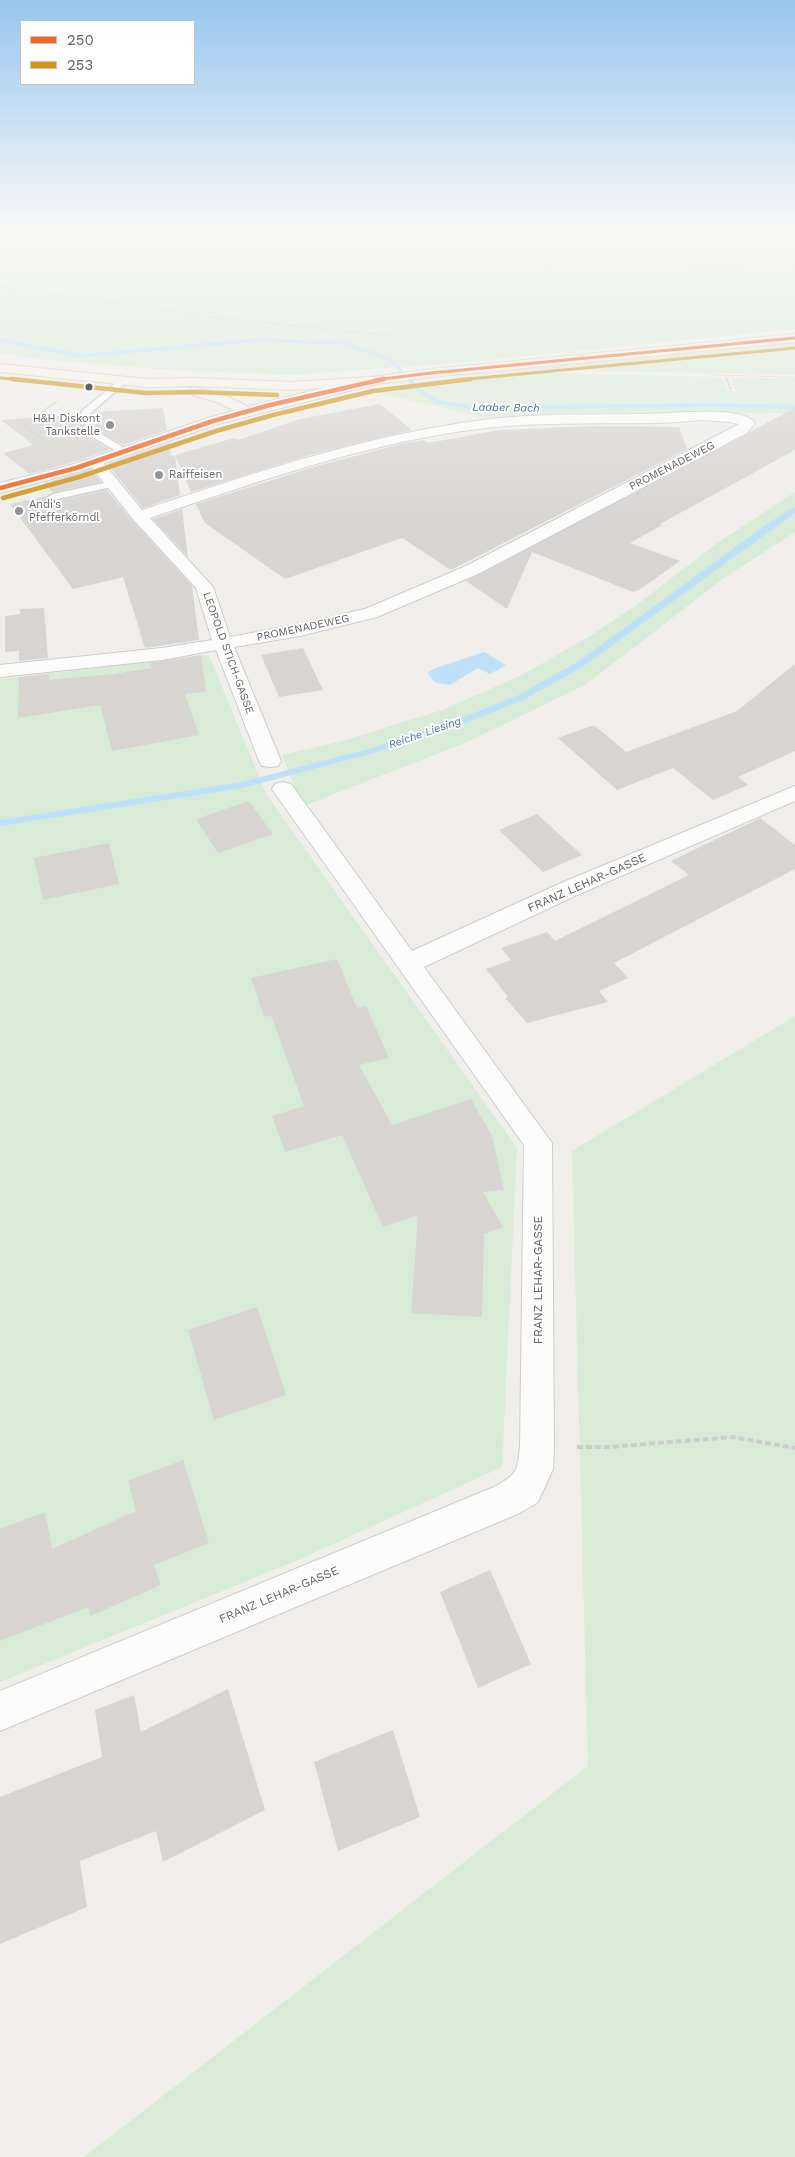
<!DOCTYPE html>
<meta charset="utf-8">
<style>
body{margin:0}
#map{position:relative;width:795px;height:2157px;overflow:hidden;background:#efeeea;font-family:"Work Sans",sans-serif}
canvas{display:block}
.legend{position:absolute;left:20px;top:20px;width:175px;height:65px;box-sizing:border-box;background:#fff;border:1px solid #bfc1c3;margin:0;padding:6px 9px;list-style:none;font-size:15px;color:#5f6368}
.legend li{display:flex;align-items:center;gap:10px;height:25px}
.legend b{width:25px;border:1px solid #bfc1c3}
</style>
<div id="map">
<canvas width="795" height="2157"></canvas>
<ul class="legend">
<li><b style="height:6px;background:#f26522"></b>250</li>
<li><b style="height:6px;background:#d1951a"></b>253</li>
</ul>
</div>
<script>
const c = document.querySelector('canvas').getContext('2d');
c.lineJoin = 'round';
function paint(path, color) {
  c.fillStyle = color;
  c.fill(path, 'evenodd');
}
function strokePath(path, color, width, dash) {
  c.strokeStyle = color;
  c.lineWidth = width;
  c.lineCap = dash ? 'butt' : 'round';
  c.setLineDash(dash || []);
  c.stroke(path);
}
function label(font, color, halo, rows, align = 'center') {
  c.font = font + ' "Work Sans",sans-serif';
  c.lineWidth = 4;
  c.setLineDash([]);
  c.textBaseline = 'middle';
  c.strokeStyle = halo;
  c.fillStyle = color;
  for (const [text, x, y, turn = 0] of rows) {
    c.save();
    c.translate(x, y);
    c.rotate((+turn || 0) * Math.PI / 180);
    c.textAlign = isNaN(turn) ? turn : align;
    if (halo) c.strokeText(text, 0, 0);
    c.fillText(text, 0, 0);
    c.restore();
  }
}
const green = new Path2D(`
 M 0,224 L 795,224 L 795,329 L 458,363 L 292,375 L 167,370 L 27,358 L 0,353 Z
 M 795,342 L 795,375 L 550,370 L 445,377 Z
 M 549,373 L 718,377 L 723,380 L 727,391 L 736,392 L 732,378 L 795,378 L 795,413 L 621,413 L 482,417 L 366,390 L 430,381 Z
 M 795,492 L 795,532 L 724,578 L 585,685 L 467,742 L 306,805 L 296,791 L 282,755 L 343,741 L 442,710 L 520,676 L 587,638 L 635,606 L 719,542 Z
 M 209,655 L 266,794 L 517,1148 L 502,1467 L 298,1560 L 0,1682 L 0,679 Z
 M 795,1016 L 795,2157 L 84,2157 L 588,1766 L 572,1151 Z`);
const water = new Path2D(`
 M 484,652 L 506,665 L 490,674 L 478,668 L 450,685 L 436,683 L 427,673 L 436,668 Z`);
const stream = new Path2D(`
 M 0,338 L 81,354 L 259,338 L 342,341 L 393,359 L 420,388 L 441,401 L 477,406 L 714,403 L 795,405 L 795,409 L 714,407 L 477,410 L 437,404 L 416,390 L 389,361 L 341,345 L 259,342 L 81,358 L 0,342 Z
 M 792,508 L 795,508 L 795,513 L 585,665 L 525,699 L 455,727 L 374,753 L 242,788 L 0,826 L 0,820 L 242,782 L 368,749 L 449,723 L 519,695 L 579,661 L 767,524 Z`);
const building = new Path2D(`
 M 380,404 L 412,430 L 310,455 L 191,492 L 175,455 L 234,438 L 238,440 L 300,419 Z
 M 163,408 L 167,430 L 123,445 L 96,429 L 92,422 L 87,422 L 82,426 L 86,435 L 110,450 L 70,463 L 29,474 L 3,453 L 33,445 L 1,420 L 80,414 L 81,416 L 88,417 L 94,412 Z
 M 795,408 L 795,450 L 660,524 L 662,525 L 630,543 L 680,561 L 639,590 L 633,592 L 532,552 L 507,609 L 466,581 Z
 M 591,426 L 679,427 L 687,449 L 451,570 L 402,538 L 285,579 L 205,523 L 196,504 L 317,466 L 401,444 L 423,440 L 428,443 L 499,430 Z
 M 169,443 L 171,456 L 175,455 L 180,495 L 143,508 L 107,464 Z
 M 91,469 L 101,482 L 53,492 L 42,484 Z
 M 107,490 L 132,520 L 192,586 L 199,640 L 145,648 L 123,577 L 73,589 L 10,504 L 47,496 L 47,499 L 53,502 Z
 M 182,509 L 188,557 L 153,519 Z
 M 44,608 L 48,658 L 19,661 L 19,651 L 5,652 L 5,616 L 20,614 L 20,609 Z
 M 303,648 L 323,690 L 279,697 L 261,655 Z
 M 201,655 L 206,692 L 185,694 L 199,735 L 112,751 L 100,705 L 18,718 L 19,677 L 49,674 L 49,680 L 113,674 L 152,668 L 150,663 Z
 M 795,664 L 795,751 L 738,777 L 748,785 L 713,800 L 673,768 L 617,790 L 558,738 L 594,725 L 626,752 L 737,711 Z
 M 249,801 L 273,834 L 218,853 L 196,819 Z
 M 537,814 L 582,855 L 543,872 L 499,830 Z
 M 760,818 L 795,845 L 795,869 L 614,963 L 628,978 L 599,991 L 608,1002 L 527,1023 L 505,998 L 508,997 L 486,969 L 511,960 L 501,948 L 547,932 L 555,941 L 689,875 L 671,861 Z
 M 109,843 L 119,884 L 43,900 L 34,858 Z
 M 337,959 L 357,1008 L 366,1006 L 389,1058 L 359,1065 L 392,1125 L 471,1099 L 492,1136 L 504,1190 L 483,1192 L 503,1227 L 484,1234 L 482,1317 L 411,1313 L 418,1215 L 383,1227 L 342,1135 L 285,1152 L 272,1116 L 304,1106 L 271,1015 L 264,1017 L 251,978 Z
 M 257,1307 L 286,1395 L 214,1420 L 188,1330 Z
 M 183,1460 L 209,1543 L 154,1565 L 161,1585 L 90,1616 L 88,1607 L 0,1641 L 0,1529 L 45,1512 L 52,1549 L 136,1511 L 128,1481 Z
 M 490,1570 L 531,1664 L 478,1688 L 440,1592 Z
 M 228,1689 L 265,1810 L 163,1862 L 156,1831 L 80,1861 L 87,1907 L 0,1944 L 0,1797 L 102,1757 L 95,1710 L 134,1695 L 141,1732 Z
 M 393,1730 L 420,1817 L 338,1851 L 314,1762 Z`);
const pathFar2 = new Path2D(`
 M 371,224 L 471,239 L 728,268 L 795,283
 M 0,287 L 201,316 L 395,336 L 418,347
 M 479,341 L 482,334 C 489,331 497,328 503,323 C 527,303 555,265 568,237 L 562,224
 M 711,375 L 795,377
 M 725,375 L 727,380`);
const pathFar1 = new Path2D(`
 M 727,379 L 731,391
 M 53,446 L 24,426 L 57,401`);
const path = new Path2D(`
 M 577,1447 L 609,1447 L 733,1437 L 795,1448`);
const service = new Path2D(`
 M 121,379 L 128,381 L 88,415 L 82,415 L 82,411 Z
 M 88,423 L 91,424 L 95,430 L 127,450 L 127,454 L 121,454 L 88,434 L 84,426 Z
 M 113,481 L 118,484 L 116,486 L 53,500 L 48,497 L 53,494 Z`);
const minor = new Path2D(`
 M 688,412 C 705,412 744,409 755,423 L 747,433 L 478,574 L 377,617 L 300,636 L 234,647 L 281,761 L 278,766 L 270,767 L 262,766 L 259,761 L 216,650 L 162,660 L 0,677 L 0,665 L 162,648 L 212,640 L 196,588 L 133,519 L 90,465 L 87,462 L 90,459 L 100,459 L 142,510 C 254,473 366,435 483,420 C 551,411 620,417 688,412 ZM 702,420 L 729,422 L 739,424 L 466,566 L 365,609 L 300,624 L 230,637 L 213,587 L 150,518 C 260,481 371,441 486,428 C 540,422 595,424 649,423 C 667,423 685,421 702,420 Z
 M 283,782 L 291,784 L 412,951 L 561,883 L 795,786 L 795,801 L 577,895 L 424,967 L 552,1143 L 554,1447 L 553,1469 L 538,1502 L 520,1513 L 0,1731 L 0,1691 L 494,1487 C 517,1474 517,1473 520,1447 L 524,1145 L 272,789 L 275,784 Z`);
const secondary = new Path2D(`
 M 371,377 L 378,381 L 376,384 L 218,424 L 81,471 L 0,493 L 0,483 L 71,465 L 208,418 L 265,402 Z`);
const primary = new Path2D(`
 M 795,334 L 795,342 L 431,377 L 371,385 L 291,390 L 195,386 L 147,387 L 0,372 L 0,364 L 147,379 L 195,378 L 291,382 L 371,377 L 431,369 Z
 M 195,387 L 229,397 L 252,409 L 254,412 L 252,415 L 242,415 L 219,403 L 190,394 L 188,391 L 190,388 Z`);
const bus1Far1 = new Path2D(`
 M 375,380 L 431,373 L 795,338`);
const bus1 = new Path2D(`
 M 0,488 L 76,468 L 213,421 L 270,405 L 384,379`);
const bus2Far1 = new Path2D(`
 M 0,378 L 24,380
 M 458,380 L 795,348`);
const bus2 = new Path2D(`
 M 12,379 L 146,393 L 195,392 L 277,395
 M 3,498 L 79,477 L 216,431 L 273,415 L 373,391 L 471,379`);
const markers = [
 [89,387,4.5,"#5f6368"],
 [110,425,5,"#919496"],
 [159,475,5,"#919496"],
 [19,511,5,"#919496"]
];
const farWaternames = [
 ["Laaber Bach",506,408,1],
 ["Reiche Liesing",425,733,-19]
];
const farPoinames = [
 ["H&H Diskont",100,419,"right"],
 ["Tankstelle",100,432,"right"],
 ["Raiffeisen",169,475],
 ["Andi's",29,505],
 ["Pfefferkörndl",29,518]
];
const farStreetnames = [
 ["PROMENADEWEG",672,466,-27],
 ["PROMENADEWEG",303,628,-12],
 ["LEOPOLD STICH-GASSE",228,653,70]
];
const streetNames = [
 ["FRANZ LEHAR-GASSE",587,883,-24],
 ["FRANZ LEHAR-GASSE",538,1280,-90],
 ["FRANZ LEHAR-GASSE",279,1595,-23]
];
paint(green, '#d8ebd6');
paint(water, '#bfe0f9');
paint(stream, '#bfe0f9');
paint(building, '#d6d5d3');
strokePath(service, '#cbcccc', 3);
strokePath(minor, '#cbcccc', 2);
strokePath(secondary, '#cacacb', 2);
strokePath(primary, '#d7ceb8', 2);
strokePath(pathFar2, '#cacfcc', 1, [2.5, 1]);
strokePath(pathFar1, '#cacfcc', 2, [3, 1]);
strokePath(path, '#cacfcc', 4, [6, 3]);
paint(service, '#fdfcfc');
paint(minor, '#fdfcfc');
paint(secondary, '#fdfcfc');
paint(primary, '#f4f2e9');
strokePath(bus1Far1, '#f26522', 3);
strokePath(bus1, '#f26522', 4.5);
strokePath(bus2Far1, '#d1951a', 3);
strokePath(bus2, '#d1951a', 4.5);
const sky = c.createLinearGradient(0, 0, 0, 526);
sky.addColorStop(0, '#97c6ef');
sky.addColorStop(0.43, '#f8f7f6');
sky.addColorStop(1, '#f8f7f600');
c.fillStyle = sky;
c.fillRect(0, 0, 795, 526);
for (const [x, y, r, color] of markers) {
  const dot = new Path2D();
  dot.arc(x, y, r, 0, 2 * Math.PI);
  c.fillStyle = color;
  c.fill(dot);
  strokePath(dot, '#fff', 2);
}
label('italic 11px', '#4174aa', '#fff', farWaternames);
label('11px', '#5f6368', '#fff', farPoinames, 'left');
label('11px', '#5f6368', '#fff', farStreetnames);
label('12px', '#5f6368', '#fff', streetNames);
</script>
